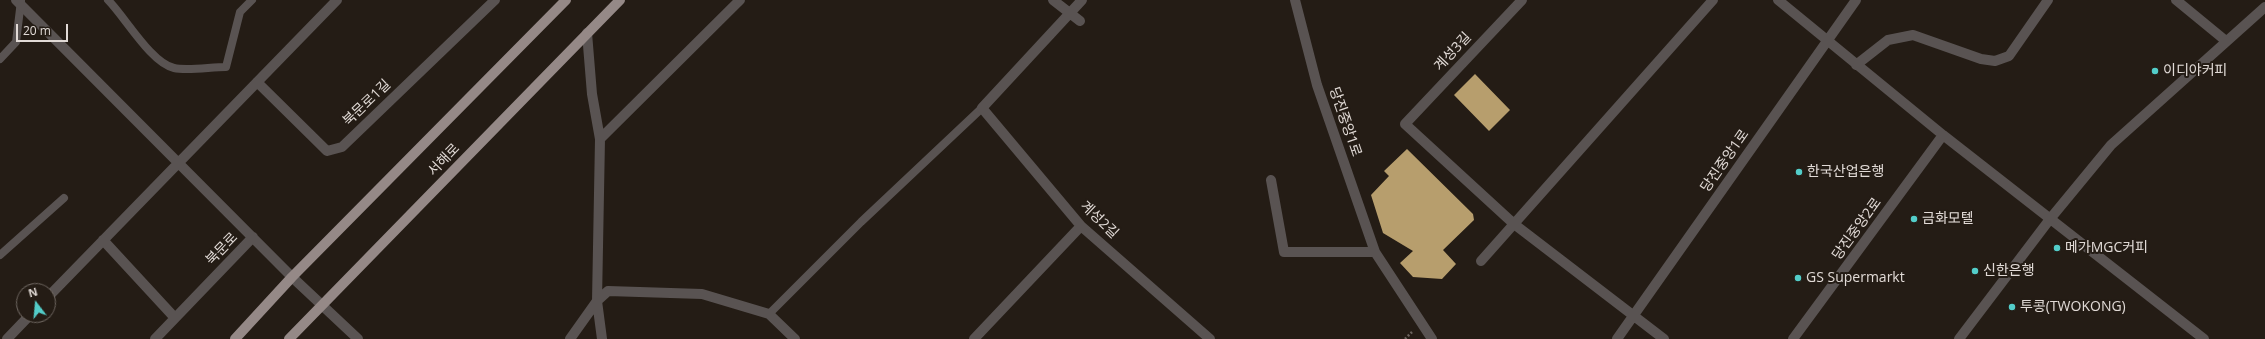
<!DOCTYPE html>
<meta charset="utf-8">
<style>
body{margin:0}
#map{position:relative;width:2265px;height:339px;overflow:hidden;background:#241c15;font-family:"Open Sans",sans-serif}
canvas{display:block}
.north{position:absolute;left:16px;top:283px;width:40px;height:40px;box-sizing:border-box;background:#241c15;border:1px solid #706862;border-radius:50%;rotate:344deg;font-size:11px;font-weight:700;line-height:16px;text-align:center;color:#e1dad6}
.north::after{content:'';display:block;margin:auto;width:14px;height:18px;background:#53cdc9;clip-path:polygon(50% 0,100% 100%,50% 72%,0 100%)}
.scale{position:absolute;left:16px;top:24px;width:52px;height:18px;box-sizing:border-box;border:2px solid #e1dad6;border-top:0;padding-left:5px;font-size:12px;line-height:14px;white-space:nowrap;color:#e1dad6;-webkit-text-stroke:3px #241c15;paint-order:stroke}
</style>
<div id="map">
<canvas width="2265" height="339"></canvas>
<div class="north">N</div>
<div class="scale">20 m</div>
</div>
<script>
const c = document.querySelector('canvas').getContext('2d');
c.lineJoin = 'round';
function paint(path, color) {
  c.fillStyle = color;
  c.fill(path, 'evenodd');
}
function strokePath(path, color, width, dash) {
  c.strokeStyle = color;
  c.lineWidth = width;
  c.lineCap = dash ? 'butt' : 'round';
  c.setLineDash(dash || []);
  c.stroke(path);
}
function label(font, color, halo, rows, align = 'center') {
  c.font = font + ' "Open Sans","Noto Sans KR",sans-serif';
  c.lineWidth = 4;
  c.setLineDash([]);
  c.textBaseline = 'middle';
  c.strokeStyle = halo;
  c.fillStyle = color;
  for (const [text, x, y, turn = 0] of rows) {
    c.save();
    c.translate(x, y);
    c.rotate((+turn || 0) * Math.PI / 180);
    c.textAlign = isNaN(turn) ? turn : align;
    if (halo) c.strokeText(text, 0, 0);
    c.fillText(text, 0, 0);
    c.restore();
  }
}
const building = new Path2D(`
 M 1475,74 L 1510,110 L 1489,131 L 1454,95 Z
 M 1407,149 L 1473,214 L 1474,220 L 1443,250 L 1456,264 L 1442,279 L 1413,277 L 1400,263 L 1413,251 L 1383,233 L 1371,195 L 1389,176 L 1384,171 Z`);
const path = new Path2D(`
 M 1405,339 L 1412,332`);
const service = new Path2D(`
 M 108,0 C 125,17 151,63 174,68 C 187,71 211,67 226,67 L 240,12 L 252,0
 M 0,59 L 16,42 L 21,1
 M 0,255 L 64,198
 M 769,314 L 861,222 L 982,108`);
const minor = new Path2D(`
 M 16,0 L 292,277 L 358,339
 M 1053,0 L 1080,21
 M 1082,0 L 982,108 L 1081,226 L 1210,339
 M 1295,0 L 1317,85 L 1375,252
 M 1522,0 L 1405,124 L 1514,224 L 1664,339
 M 1778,0 L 1943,135 L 2204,339
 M 2176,0 L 2226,41
 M 587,33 L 592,94 L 600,139 L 597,301 L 602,339
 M 1856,65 L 1888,40 L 1913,35 L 1981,59 L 1995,61 L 2009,56 L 2048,0
 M 257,82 L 327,151 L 342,147 L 495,0
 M 600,139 L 740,0
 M 1271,180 L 1284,252 L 1375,252 L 1432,339
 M 103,240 L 175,318
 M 1481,261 L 1713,0
 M 48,297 L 337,0
 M 7,339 L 30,315
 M 155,339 L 253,237
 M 570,339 L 597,301 L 608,291 L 702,294 L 769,314 L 795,339
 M 974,339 L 1081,226
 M 1617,339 L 1856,0
 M 1793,339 L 1943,135
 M 1959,339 L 2050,219 L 2111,145 L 2265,7`);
const primary = new Path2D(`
 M 235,339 L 292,277 L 566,0
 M 289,339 L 620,0`);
const markers = [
 [2155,71,4,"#53cdc9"],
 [1799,172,4,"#53cdc9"],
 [1914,219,4,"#53cdc9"],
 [2057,248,4,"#53cdc9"],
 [1975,271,4,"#53cdc9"],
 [1798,278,4,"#53cdc9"],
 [2012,307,4,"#53cdc9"]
];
const streetNames = [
 ["계성3길",1453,52,-47],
 ["북문로1길",367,103,-44],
 ["당진중앙1로",1345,122,71],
 ["서해로",444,160,-46],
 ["당진중앙1로",1725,161,-55],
 ["계성2길",1099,220,44],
 ["당진중앙2로",1857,229,-54],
 ["북문로",222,249,-46]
];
const poiNames = [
 ["이디야커피",2163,71],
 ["한국산업은행",1807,172],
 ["금화모텔",1922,219],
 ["메가MGC커피",2065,248],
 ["신한은행",1983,271],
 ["GS Supermarkt",1806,278],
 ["투콩(TWOKONG)",2020,307]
];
paint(building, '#b79e6d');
strokePath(path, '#6b635d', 2.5, [2, 2]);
strokePath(service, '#595352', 8);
strokePath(minor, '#595352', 10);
strokePath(primary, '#958987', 10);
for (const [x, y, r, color] of markers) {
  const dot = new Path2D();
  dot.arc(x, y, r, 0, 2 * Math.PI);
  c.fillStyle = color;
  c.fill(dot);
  strokePath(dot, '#241c15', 1.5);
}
label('14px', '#e1dad6', '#241c15', streetNames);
label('14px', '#e1dad6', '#241c15', poiNames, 'left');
</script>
